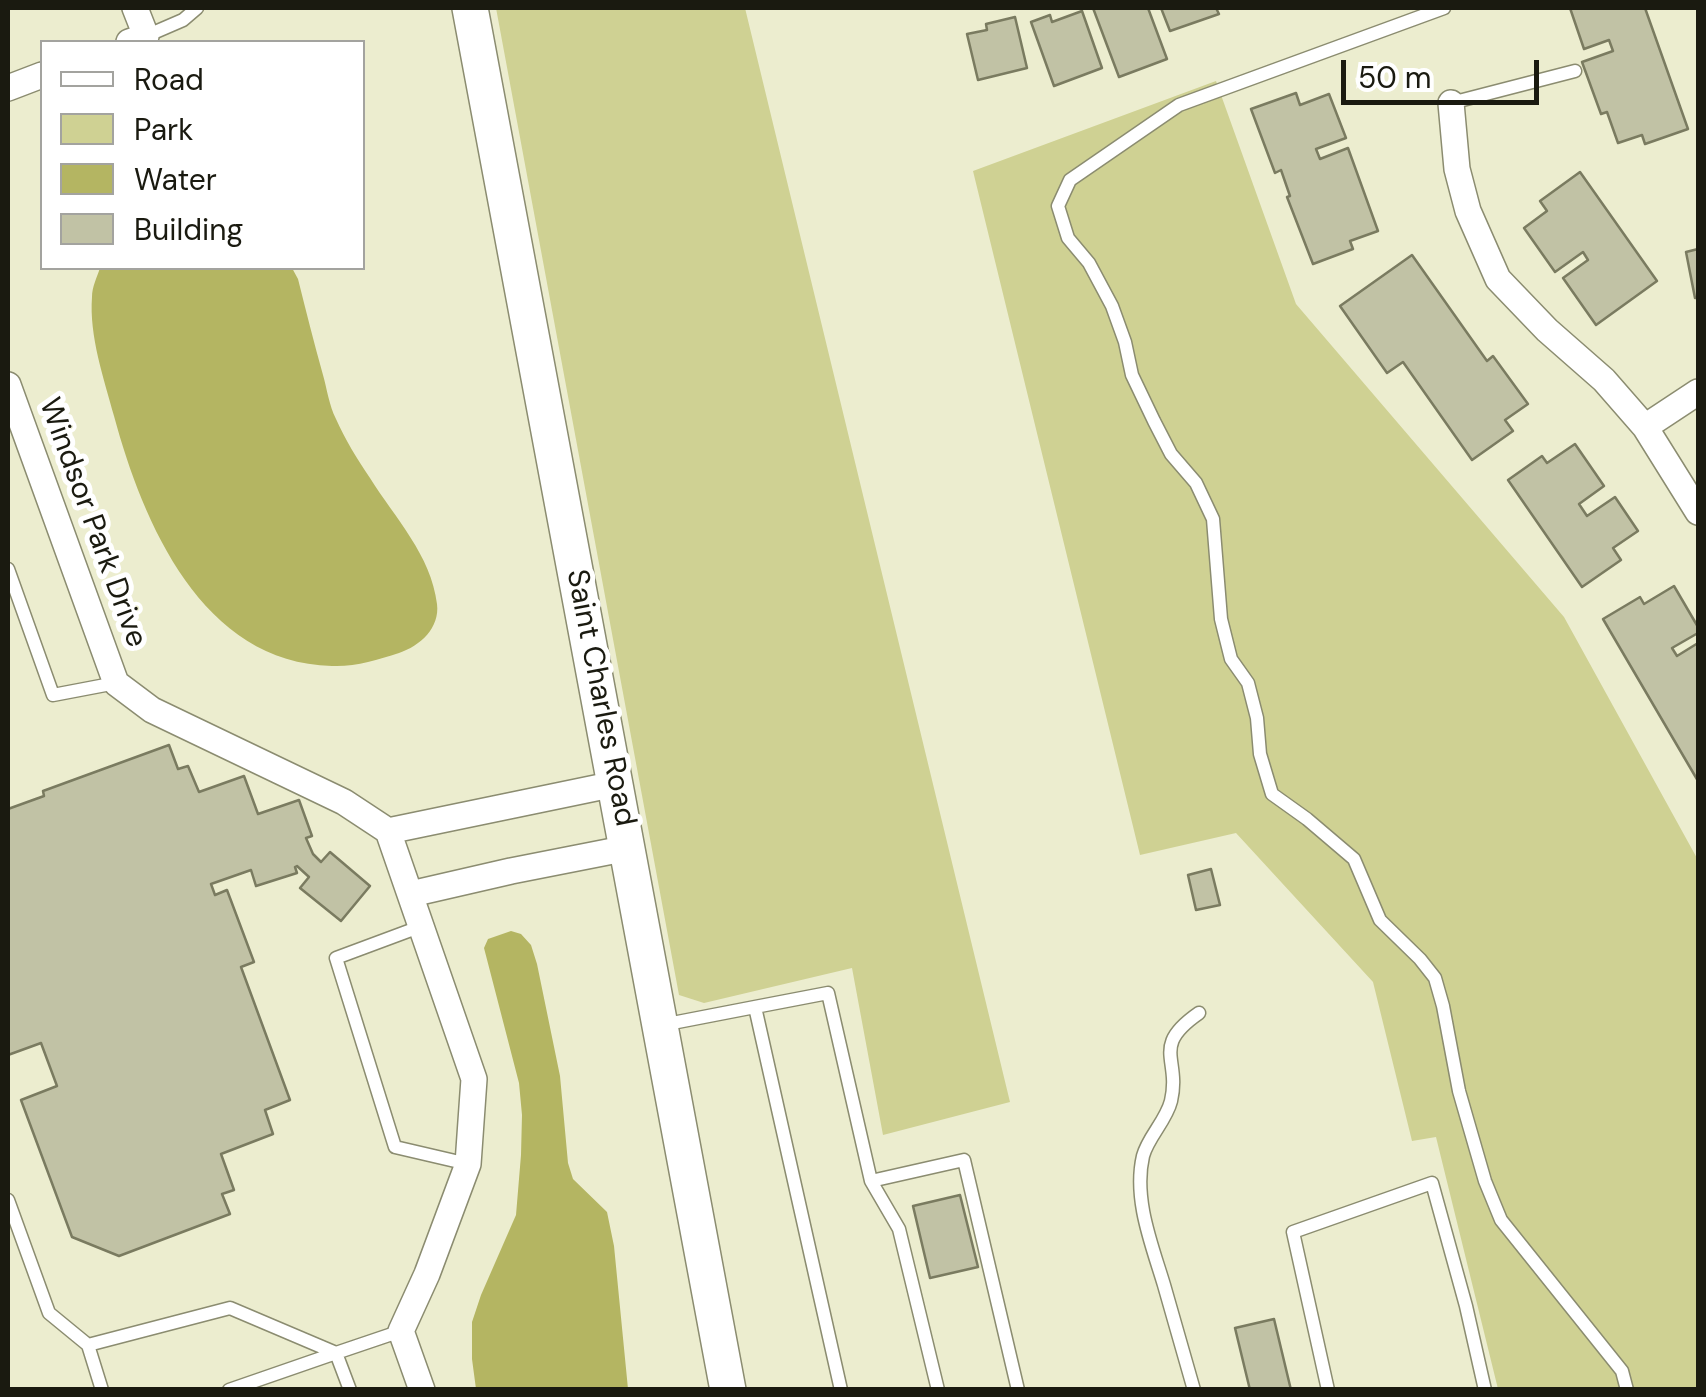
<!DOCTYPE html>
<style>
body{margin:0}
#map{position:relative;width:1706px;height:1397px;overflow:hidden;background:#ecedcf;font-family:"DM Sans",sans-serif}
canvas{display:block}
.frame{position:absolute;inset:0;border:10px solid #1a1a10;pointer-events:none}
.legend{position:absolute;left:40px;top:40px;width:325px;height:230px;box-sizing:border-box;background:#fff;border:2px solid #a3a39f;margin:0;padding:12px 18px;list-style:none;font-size:30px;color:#1a1a10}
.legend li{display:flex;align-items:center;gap:20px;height:50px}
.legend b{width:50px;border:2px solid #a3a39f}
.scale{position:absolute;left:1341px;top:60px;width:198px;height:45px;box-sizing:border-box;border:5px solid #1a1a10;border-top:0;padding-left:12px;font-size:30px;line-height:35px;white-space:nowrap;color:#1a1a10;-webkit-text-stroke:8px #fff;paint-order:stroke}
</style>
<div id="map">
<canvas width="1706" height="1397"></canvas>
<div class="frame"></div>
<ul class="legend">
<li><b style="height:12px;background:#fff"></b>Road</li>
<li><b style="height:28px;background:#cfd193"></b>Park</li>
<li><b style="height:28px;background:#b4b562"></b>Water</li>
<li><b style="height:28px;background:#c1c2a5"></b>Building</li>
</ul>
<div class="scale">50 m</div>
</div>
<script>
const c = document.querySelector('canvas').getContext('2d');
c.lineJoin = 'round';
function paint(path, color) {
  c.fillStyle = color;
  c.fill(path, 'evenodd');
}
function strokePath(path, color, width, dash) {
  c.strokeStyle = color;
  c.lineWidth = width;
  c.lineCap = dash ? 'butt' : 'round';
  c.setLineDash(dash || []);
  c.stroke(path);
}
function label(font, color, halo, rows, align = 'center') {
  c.font = font + ' "DM Sans",sans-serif';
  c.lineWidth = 10;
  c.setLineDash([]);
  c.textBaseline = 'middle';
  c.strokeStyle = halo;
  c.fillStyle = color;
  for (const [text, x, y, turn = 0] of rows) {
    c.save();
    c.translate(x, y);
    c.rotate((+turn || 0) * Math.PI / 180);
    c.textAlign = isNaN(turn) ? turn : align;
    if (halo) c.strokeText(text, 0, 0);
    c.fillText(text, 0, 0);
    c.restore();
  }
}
const green = new Path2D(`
 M 496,8 L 745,8 L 1010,1102 L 883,1135 L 852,968 L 704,1003 L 679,995 Z
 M 1216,81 L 1296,304 L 1564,617 L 1698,860 L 1698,1389 L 1498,1389 L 1436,1137 L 1412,1141 L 1373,982 L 1236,833 L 1140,855 L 973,171 Z`);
const water = new Path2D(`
 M 100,268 L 292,268 L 298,279 C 306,311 314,343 323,375 C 327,389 329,405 336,419 C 345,439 357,459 370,478 C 395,518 431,555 437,604 C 440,628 420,646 399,653 C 377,660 355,667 332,666 C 202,663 143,523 114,416 C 104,379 89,336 92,297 C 92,287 97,277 100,268 Z
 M 511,931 L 521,934 L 531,945 L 537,964 L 560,1076 L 568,1163 L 573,1179 L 607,1212 L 614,1246 L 628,1389 L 476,1389 L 472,1359 L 472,1322 L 481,1295 L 516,1215 L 521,1155 L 522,1115 L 519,1083 L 484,948 L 488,939 Z`);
const building = new Path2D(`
 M 1093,8 L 1148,8 L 1167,59 L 1119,77 Z
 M 1161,8 L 1216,8 L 1219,14 L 1170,31 Z
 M 1570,8 L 1645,8 L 1688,129 L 1645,144 L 1642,135 L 1618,143 L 1607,112 L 1601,114 L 1582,62 L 1613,51 L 1609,40 L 1584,49 Z
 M 1082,11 L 1102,68 L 1054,86 L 1031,22 L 1050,15 L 1052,22 Z
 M 1015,17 L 1027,68 L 978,80 L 967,34 L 987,30 L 986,24 Z
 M 1296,93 L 1300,105 L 1329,94 L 1346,138 L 1316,149 L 1320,159 L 1348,148 L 1378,231 L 1350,241 L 1353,249 L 1313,264 L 1287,197 L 1290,196 L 1281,170 L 1275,173 L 1251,109 Z
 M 1580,172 L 1657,281 L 1596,325 L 1563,278 L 1588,260 L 1583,252 L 1555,272 L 1524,228 L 1547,211 L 1540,201 Z
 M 1698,249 L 1698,298 L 1695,298 L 1686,252 Z
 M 1412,255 L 1487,361 L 1493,356 L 1528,404 L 1505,420 L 1513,431 L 1472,460 L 1403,362 L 1387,373 L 1340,306 Z
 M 1575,444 L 1604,486 L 1579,504 L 1587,516 L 1615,497 L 1638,531 L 1613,548 L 1621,560 L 1582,587 L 1508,480 L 1542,456 L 1547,463 Z
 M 1674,586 L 1698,627 L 1698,633 L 1672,648 L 1677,656 L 1698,643 L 1698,781 L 1603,619 L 1640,597 L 1644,604 Z
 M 169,745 L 178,769 L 188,766 L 199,792 L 244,776 L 258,814 L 299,800 L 312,836 L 306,838 L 313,854 L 321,862 L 330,852 L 370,886 L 341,921 L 300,888 L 309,877 L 297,866 L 295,867 L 297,873 L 256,886 L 251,870 L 211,884 L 215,895 L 227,890 L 254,962 L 241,967 L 290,1100 L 265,1110 L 273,1134 L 221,1154 L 234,1190 L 222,1194 L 230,1214 L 119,1256 L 72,1237 L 21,1100 L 57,1086 L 41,1043 L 8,1055 L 8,809 L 44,796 L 43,791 Z
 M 1211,869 L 1220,905 L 1196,910 L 1188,875 Z
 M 960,1195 L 978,1267 L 930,1278 L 913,1206 Z
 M 1274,1319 L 1291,1390 L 1250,1390 L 1235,1328 Z`);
const lane = new Path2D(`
 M 1444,8 L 1179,105 L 1070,180 L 1058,206 L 1068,238 L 1089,263 L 1112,306 L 1125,342 L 1132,375 L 1154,421 L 1171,454 L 1196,483 L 1213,519 L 1221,619 L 1231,659 L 1248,683 L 1257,718 L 1260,754 L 1272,794 L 1307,819 L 1354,859 L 1380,920 L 1420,959 L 1435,978 L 1443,1006 L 1459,1091 L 1485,1181 L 1501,1220 L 1622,1371 L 1627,1390
 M 146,36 L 183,20 L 197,8
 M 1451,103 L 1575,71
 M 8,569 L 53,695 L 116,683
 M 422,926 L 336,958 L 395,1147 L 468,1164
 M 755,1007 L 828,993 L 871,1181 L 964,1160 L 1018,1390
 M 662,1025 L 755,1007 L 841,1390
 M 871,1181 L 899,1229 L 938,1390
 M 8,1200 L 49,1313 L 88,1345 L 102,1390
 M 88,1345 L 230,1308 L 336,1353
 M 229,1390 L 336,1353
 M 350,1390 L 336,1353 L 401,1331
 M 1194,1390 C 1184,1355 1174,1320 1164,1285 C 1152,1245 1133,1199 1143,1156 C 1148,1137 1166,1121 1171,1101 C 1181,1058 1150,1047 1199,1013
 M 1328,1390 L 1293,1232 L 1432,1183 L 1466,1306 L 1485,1390`);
const street = new Path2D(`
 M 129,42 L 146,36 L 135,8
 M 8,88 L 42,75
 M 1451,103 L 1457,169 L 1468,211 L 1498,279 L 1547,330 L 1604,380 L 1645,427 L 1698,512
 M 8,385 L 116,683 L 152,710 L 344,802 L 388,831 L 474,1079 L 468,1164 L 427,1274 L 401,1331 L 422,1390
 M 1645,427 L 1698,392
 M 388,831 L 615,784
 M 411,894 L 511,871 L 628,848`);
const secondary = new Path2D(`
 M 470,8 L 728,1390`);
const streetNames = [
 ["Windsor Park Drive",92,523,70],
 ["Saint Charles Road",600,698,79]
];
paint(green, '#cfd193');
paint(water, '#b4b562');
paint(building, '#c1c2a5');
strokePath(building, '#7a7b60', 2.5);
strokePath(lane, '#8b8c70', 15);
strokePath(street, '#8b8c70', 28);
strokePath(secondary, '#8b8c70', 38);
strokePath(lane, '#fff', 12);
strokePath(street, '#fff', 25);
strokePath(secondary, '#fff', 35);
label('30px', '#1a1a10', '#fff', streetNames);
</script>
